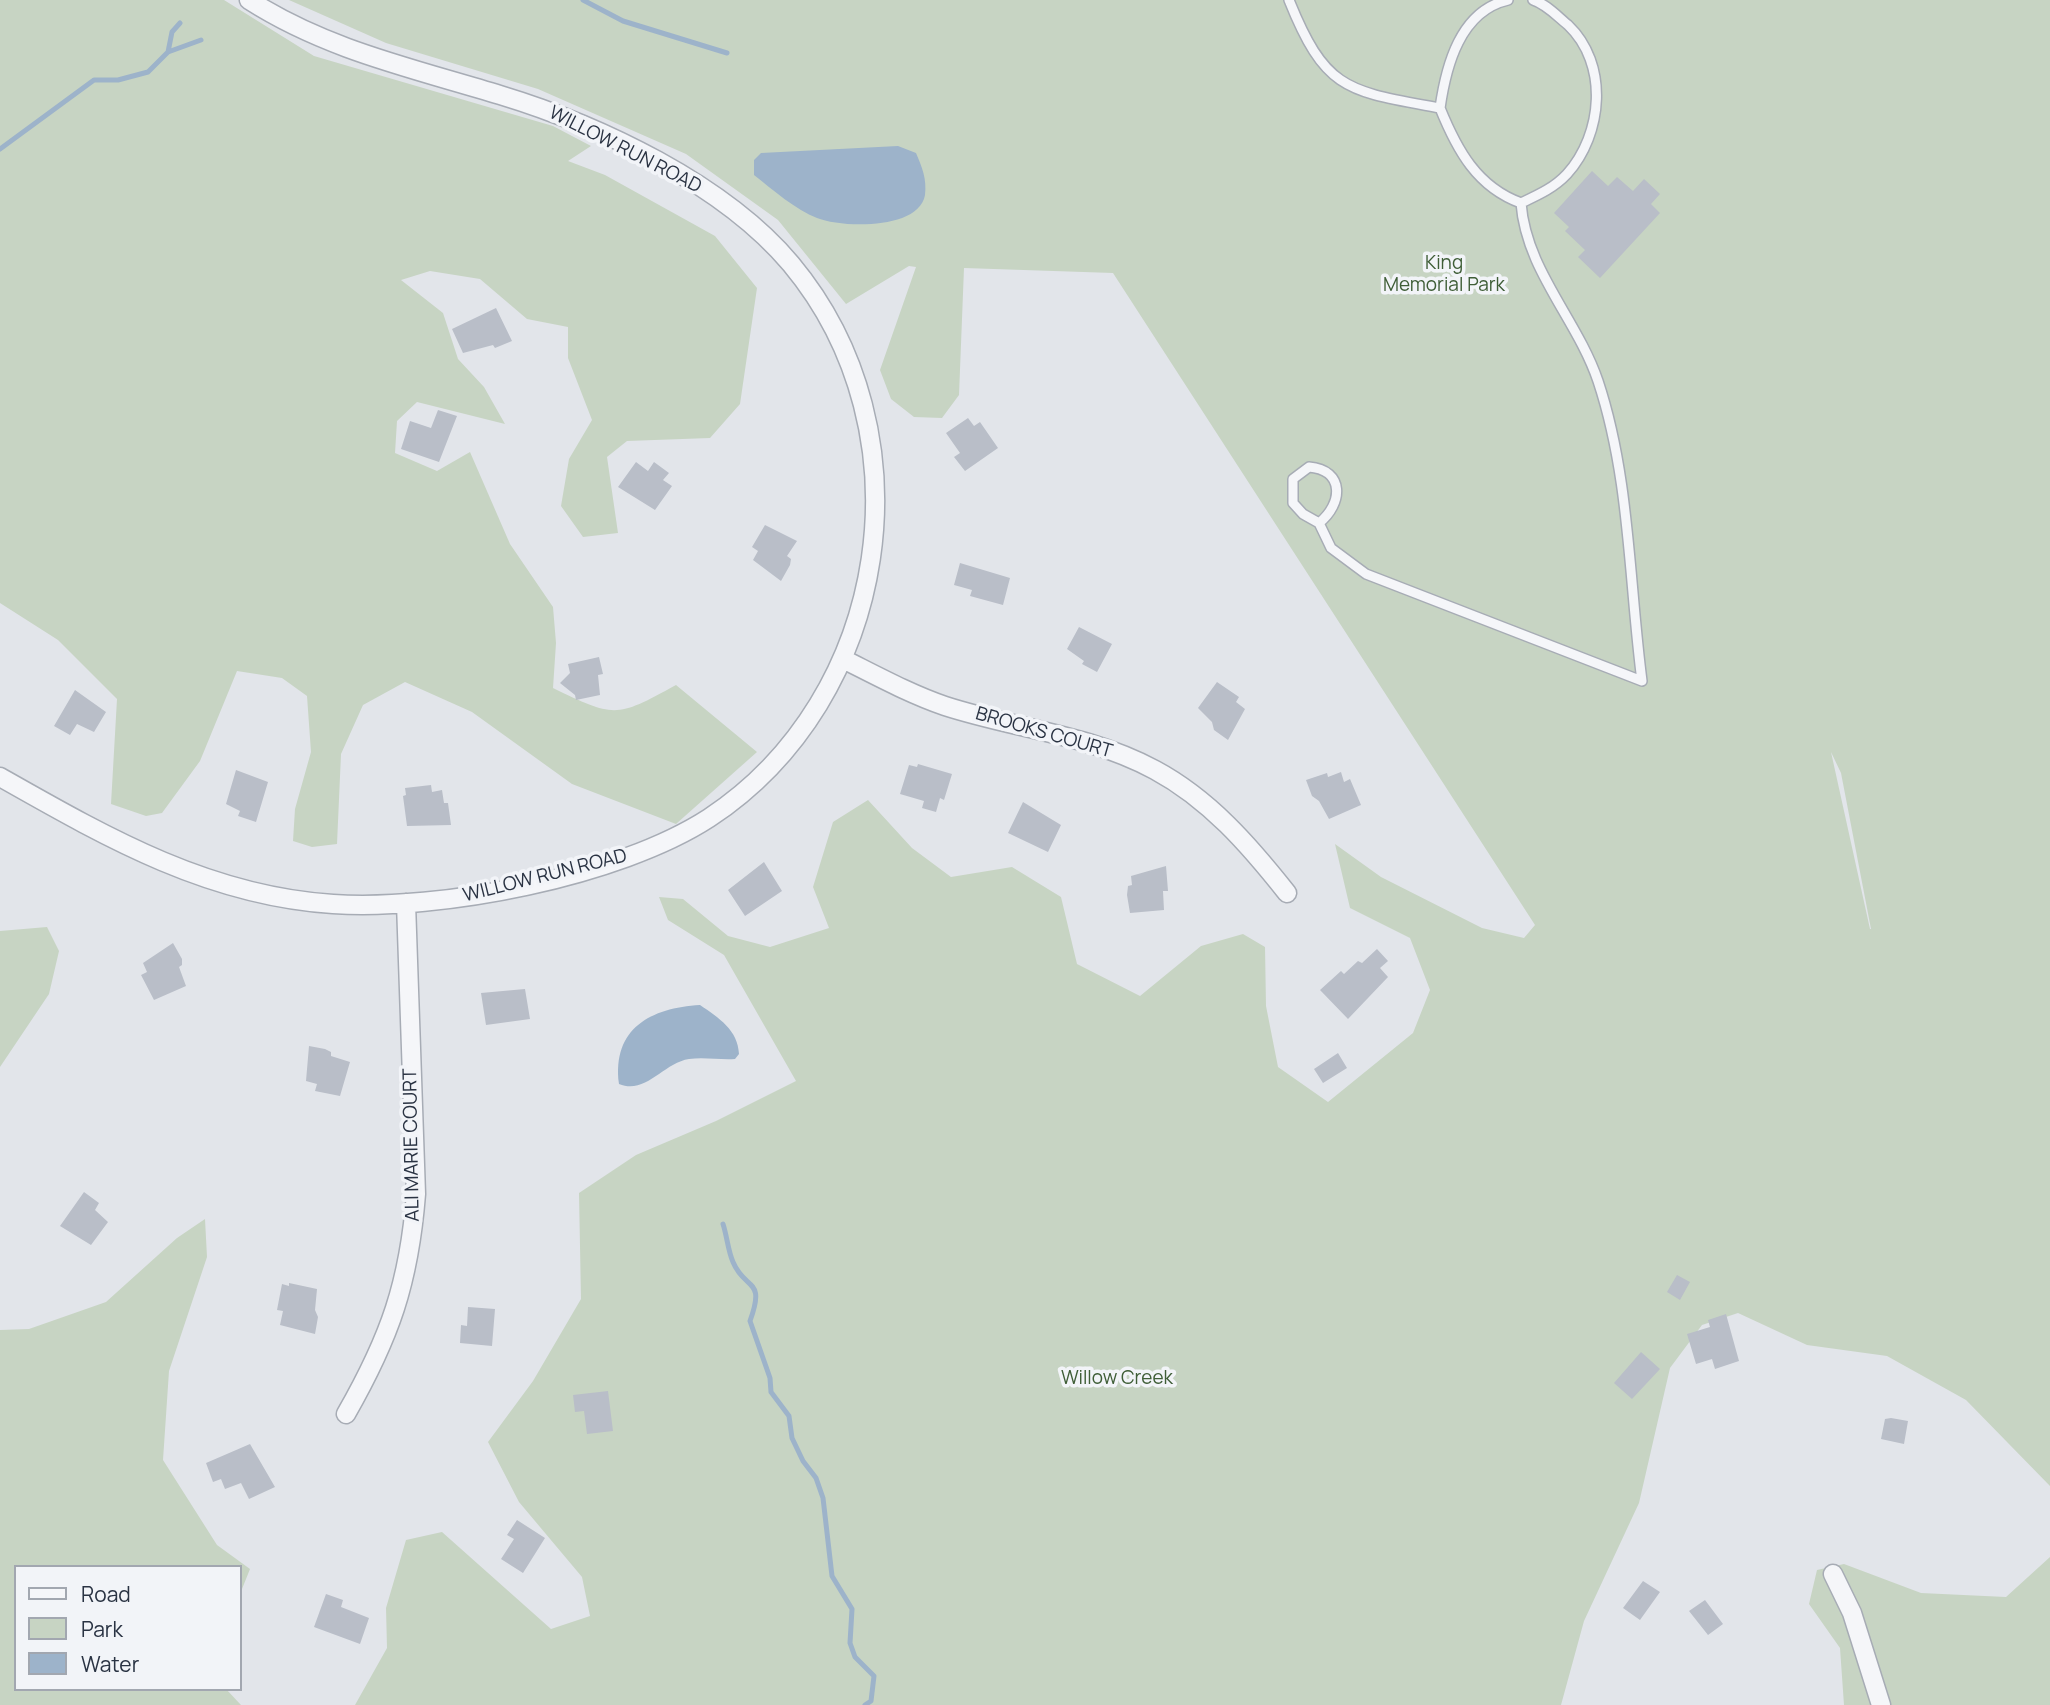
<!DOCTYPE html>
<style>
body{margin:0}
#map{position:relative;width:2050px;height:1705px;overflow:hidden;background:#e2e5ea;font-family:Manrope,sans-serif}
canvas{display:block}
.legend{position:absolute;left:14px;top:1565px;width:228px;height:126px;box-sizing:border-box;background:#f2f4f8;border:2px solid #a2a7b0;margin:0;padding:9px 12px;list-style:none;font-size:21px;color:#2a3343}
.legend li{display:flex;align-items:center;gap:14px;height:35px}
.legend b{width:35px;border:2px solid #a2a7b0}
</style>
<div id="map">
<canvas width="2050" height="1705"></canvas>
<ul class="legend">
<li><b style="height:9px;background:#f5f6f9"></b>Road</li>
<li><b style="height:19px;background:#c7d4c3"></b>Park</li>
<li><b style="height:19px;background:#9db3ca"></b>Water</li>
</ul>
</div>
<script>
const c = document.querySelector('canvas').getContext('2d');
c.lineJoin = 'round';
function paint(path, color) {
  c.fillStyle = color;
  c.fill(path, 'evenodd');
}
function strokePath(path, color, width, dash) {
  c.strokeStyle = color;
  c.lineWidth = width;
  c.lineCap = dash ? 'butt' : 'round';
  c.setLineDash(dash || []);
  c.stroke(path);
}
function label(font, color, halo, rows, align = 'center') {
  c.font = font + ' Manrope,sans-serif';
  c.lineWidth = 7;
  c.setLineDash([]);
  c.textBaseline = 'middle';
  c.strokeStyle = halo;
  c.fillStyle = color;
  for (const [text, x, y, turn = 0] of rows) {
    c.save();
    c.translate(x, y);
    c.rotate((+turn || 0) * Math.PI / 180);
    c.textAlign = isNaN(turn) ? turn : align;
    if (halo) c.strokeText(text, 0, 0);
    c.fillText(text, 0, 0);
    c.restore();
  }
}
const green = new Path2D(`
 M 0,0 L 224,0 L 314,56 L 553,126 L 591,146 L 568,161 L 605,175 L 715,236 L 757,288 L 740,404 L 710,438 L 627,441 L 607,457 L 618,533 L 583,537 L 561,506 L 569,459 L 592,420 L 568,358 L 568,327 L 527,319 L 480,279 L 430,271 L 401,280 L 443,313 L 458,359 L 484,387 L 505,424 L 417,402 L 397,421 L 395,453 L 437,471 L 470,452 L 510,544 L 553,607 L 556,643 L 553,688 C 615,718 616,718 676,685 L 757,752 L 676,824 L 572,784 L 472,712 L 405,682 L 363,705 L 341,754 L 337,844 L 312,847 L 293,841 L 295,809 L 311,752 L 307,696 L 282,678 L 237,671 L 200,761 L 162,813 L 146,816 L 111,804 L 117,699 L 58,640 L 0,603 Z
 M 289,0 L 2050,0 L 2050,1486 L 1966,1400 L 1887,1356 L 1807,1345 L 1738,1313 L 1702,1325 L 1670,1368 L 1639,1503 L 1584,1621 L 1561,1705 L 355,1705 L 387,1648 L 386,1608 L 406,1540 L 442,1532 L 551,1629 L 590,1616 L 582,1577 L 519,1502 L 488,1442 L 533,1381 L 581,1299 L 579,1193 L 636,1155 L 716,1121 L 796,1081 L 724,955 L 668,920 L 659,897 L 683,899 L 728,936 L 770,947 L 829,928 L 813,887 L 833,822 L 868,800 L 912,848 L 951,877 L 1012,867 L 1061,897 L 1077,964 L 1140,996 L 1201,946 L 1243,934 L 1265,947 L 1266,1006 L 1278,1067 L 1328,1102 L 1413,1033 L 1430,990 L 1410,938 L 1350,908 L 1335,844 L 1381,877 L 1482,928 L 1524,938 L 1535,925 L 1113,273 L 964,268 L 959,395 L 942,418 L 914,417 L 891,399 L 880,370 L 916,267 L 909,266 L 846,304 L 778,220 L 686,154 L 538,89 L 386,43 ZM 1831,752 L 1841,773 L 1871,929 L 1870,929 Z
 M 47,927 L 59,951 L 49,994 L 0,1067 L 0,931 Z
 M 205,1219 L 207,1257 L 169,1371 L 163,1460 L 217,1545 L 250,1569 L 240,1594 L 240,1567 L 16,1567 L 16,1689 L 226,1689 L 241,1705 L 0,1705 L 0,1330 L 29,1329 L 106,1302 L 177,1238 Z
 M 2050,1557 L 2050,1705 L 1844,1705 L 1840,1648 L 1809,1604 L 1817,1570 L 1844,1564 L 1921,1593 L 2006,1597 Z`);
const water = new Path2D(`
 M 898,146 L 916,153 C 922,167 927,179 925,195 C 919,230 842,228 817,218 C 796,210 773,190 754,175 L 754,160 L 761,153 Z
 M 700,1005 C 719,1018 738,1030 739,1054 L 735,1059 C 720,1060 704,1057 689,1059 C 663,1063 646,1095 619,1084 C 612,1028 651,1008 700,1005 Z`);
const stream = new Path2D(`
 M 583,0 L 623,21 L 727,53
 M 168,52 L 172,32 L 180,23
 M 0,149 L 94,80 L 118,80 L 148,72 L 168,52 L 201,40
 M 723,1224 C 727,1236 728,1251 733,1262 C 745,1291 766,1277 750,1321 L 770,1378 L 771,1392 L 789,1416 L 792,1438 L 803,1461 L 816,1478 L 823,1498 L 832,1576 L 852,1609 L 850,1643 L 855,1657 L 874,1676 L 871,1701 L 865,1705`);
const building = new Path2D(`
 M 1592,171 L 1608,186 L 1617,177 L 1633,191 L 1644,179 L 1660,194 L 1651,204 L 1660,213 L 1600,278 L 1578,257 L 1585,250 L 1565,231 L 1569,227 L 1554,213 Z
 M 496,308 L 512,341 L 495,348 L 493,345 L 463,353 L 452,329 Z
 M 438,410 L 457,416 L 439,462 L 401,449 L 410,421 L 431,428 Z
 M 968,418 L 974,426 L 980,422 L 998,448 L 965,471 L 954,457 L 960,453 L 946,433 Z
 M 636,462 L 648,471 L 654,462 L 669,473 L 663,480 L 672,486 L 655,510 L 618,487 Z
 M 765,525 L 797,541 L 787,556 L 791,559 L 790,565 L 781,581 L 753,560 L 758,551 L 752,547 Z
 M 960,563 L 1010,578 L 1003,605 L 970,596 L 972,590 L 954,585 Z
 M 1079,627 L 1112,644 L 1097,672 L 1082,664 L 1084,661 L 1067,649 Z
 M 599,657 L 603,674 L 598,675 L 600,695 L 576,700 L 575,695 L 560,683 L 570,673 L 568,664 Z
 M 1217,682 L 1239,697 L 1236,702 L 1245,709 L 1228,740 L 1214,730 L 1212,722 L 1198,708 Z
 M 75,690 L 106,712 L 94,732 L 77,724 L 70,735 L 54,726 Z
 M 918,764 L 952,774 L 944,800 L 940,798 L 936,812 L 922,808 L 924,801 L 900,794 L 909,765 L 917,767 Z
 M 236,770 L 268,782 L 256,822 L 238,816 L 240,811 L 226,804 Z
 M 1341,772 L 1344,782 L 1350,779 L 1361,805 L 1329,819 L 1319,801 L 1312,796 L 1306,780 L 1327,773 L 1328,777 Z
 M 431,785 L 432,792 L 442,790 L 444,803 L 448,803 L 451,825 L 407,826 L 403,796 L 406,795 L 405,788 Z
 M 1023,802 L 1061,825 L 1048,852 L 1008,833 Z
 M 764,862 L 782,891 L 745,916 L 728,890 Z
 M 1166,866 L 1168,891 L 1163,891 L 1164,910 L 1130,913 L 1127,895 L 1128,886 L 1132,885 L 1131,876 Z
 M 173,943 L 182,959 L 182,965 L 179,967 L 186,986 L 154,1000 L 141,975 L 147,972 L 143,963 Z
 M 1377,949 L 1388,961 L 1380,968 L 1388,977 L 1348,1019 L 1320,990 L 1341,971 L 1344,974 L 1358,961 L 1362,963 Z
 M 525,989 L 530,1019 L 486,1025 L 481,993 Z
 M 309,1046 L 325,1049 L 331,1052 L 331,1056 L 350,1062 L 340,1096 L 315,1091 L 317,1084 L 306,1081 Z
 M 1338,1053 L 1347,1068 L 1323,1083 L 1314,1069 Z
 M 84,1192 L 99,1203 L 95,1210 L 108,1222 L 91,1245 L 60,1226 Z
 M 1677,1275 L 1690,1282 L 1680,1300 L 1667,1292 Z
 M 289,1283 L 317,1289 L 315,1310 L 318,1317 L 315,1334 L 280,1325 L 283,1311 L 277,1310 L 282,1284 L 289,1286 Z
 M 468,1307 L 495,1309 L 492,1346 L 460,1343 L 461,1325 L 467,1326 Z
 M 1726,1314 L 1739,1361 L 1715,1369 L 1712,1359 L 1696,1364 L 1687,1334 L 1710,1327 L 1708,1320 Z
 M 1641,1352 L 1660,1369 L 1632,1399 L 1614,1383 Z
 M 608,1391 L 613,1431 L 587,1434 L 584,1411 L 575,1412 L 573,1395 Z
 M 1891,1418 L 1908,1421 L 1904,1444 L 1881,1439 L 1885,1419 Z
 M 250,1444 L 275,1487 L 249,1499 L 241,1483 L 225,1489 L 221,1479 L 213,1482 L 206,1463 Z
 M 517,1520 L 545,1538 L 523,1573 L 501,1559 L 514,1539 L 507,1535 Z
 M 1643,1581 L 1660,1592 L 1640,1620 L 1623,1608 Z
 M 326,1594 L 343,1600 L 341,1607 L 369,1618 L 360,1644 L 314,1627 Z
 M 1705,1600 L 1723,1624 L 1708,1635 L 1689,1611 Z`);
const service = new Path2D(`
 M 1289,0 C 1326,92 1348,91 1440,108 C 1457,150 1477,187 1521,203
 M 1440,108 C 1446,66 1460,11 1508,0
 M 1319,523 C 1343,504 1345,470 1309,467 L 1293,479 L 1293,503 L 1303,514 L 1319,523 L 1331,548 L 1366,574 L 1642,681 C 1629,582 1630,477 1598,381 C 1577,319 1526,270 1521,203 C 1538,195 1554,188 1567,174 C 1603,134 1609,64 1568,25 C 1557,16 1546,4 1533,0`);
const minor = new Path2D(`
 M 843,659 C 877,676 910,694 945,706 C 1016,729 1088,734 1155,770 C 1209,799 1249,845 1287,893
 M 0,777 C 106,837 208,896 333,904 C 440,911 618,877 709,818 C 891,698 931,432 791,264 C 724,184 599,125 500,95 C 412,68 327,50 249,0
 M 346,1414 C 390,1337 409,1283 416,1194 L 406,903
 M 1833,1574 L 1852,1613 L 1881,1705`);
const streetNames = [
 ["WILLOW RUN ROAD",625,150,27],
 ["BROOKS COURT",1044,733,16],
 ["WILLOW RUN ROAD",545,876,-14],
 ["ALI MARIE COURT",412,1145,-91]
];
const parkNames = [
 ["King",1444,264],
 ["Memorial Park",1444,286],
 ["Willow Creek",1117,1379]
];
paint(green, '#c7d4c3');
paint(water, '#9db3ca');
strokePath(stream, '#9db3ca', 5);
paint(building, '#b9bec8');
strokePath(service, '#a7acb5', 12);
strokePath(minor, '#a7acb5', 21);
strokePath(service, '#f5f6f9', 9);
strokePath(minor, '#f5f6f9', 18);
label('19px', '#2a3343', '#f2f4f8', streetNames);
label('19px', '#3f5e37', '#f2f4f8', parkNames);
</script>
